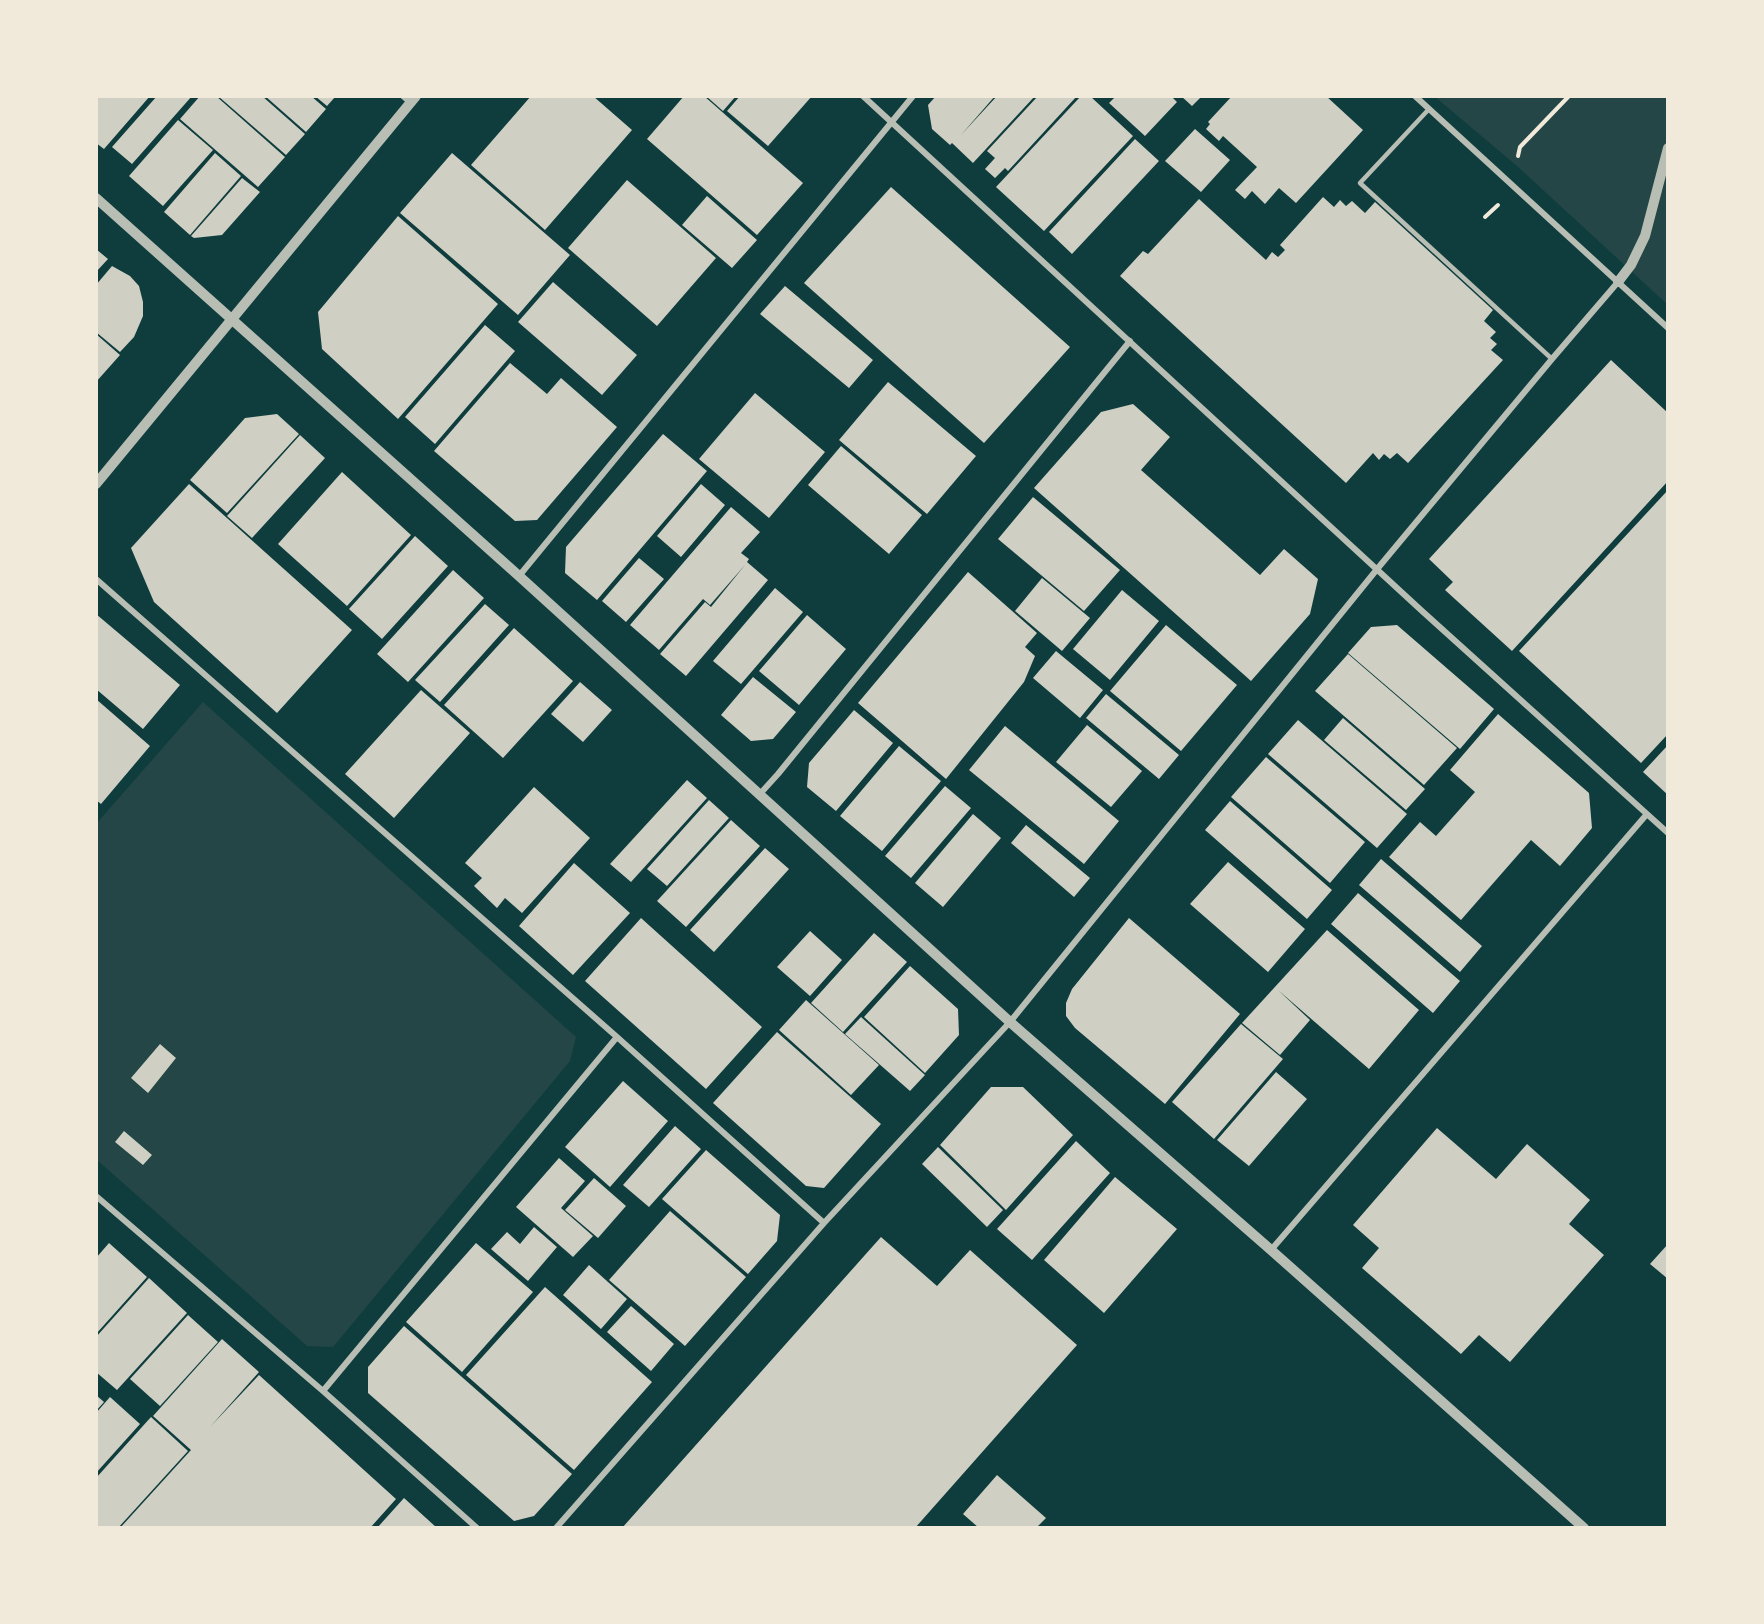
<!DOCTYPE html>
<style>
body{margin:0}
#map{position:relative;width:1764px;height:1624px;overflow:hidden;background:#0f3d3e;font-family:"Roboto Serif",serif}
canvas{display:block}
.frame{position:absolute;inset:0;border:98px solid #f1e9da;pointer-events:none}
</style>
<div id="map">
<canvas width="1764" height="1624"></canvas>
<div class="frame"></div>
</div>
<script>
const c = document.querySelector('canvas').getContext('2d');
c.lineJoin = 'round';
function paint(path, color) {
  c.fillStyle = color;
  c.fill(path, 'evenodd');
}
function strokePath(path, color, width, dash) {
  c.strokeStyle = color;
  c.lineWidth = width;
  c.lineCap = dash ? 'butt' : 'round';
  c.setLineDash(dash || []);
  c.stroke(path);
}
const green = new Path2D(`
 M 1434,96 L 1668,96 L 1668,305 L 1517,166 Z
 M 203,702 L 576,1037 L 570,1061 L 333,1347 L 307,1346 L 96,1159 L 96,824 Z`);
const building = new Path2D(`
 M 96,96 L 150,96 L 104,149 L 96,143 Z
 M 157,96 L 192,96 L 132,164 L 112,147 Z
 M 200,96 L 216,96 L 285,157 L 258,187 L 180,119 Z
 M 218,96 L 262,96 L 305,134 L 286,155 Z
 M 265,96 L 311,96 L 326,109 L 306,132 Z
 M 315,96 L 336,96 L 327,106 Z
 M 531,96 L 593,96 L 632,130 L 545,230 L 471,165 Z
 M 684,96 L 704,96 L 803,183 L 757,235 L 647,139 Z
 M 706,96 L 736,96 L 723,111 Z
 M 740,96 L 812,96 L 768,146 L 727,111 Z
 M 936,96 L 995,96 L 961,135 L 997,96 L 1035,96 L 973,163 L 952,143 L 950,145 L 932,129 L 928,105 Z
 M 1038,96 L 1077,96 L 1008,171 L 1005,168 L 995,178 L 985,169 L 995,158 L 987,151 Z
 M 1081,96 L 1090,96 L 1133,136 L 1044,231 L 996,187 Z
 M 1116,96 L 1171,96 L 1177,102 L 1145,136 L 1109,103 Z
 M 1181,96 L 1202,96 L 1192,106 Z
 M 1232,96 L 1326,96 L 1363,130 L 1296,203 L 1279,188 L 1265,204 L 1252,191 L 1245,199 L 1235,190 L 1257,167 L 1223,136 L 1219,141 L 1206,129 L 1210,124 L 1208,122 Z
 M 178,120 L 213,150 L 163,206 L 129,176 Z
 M 1195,129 L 1230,160 L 1201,192 L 1165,161 Z
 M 1135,139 L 1159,161 L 1072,254 L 1049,232 Z
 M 215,153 L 241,176 L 190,235 L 164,212 Z
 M 452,153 L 570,255 L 518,315 L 400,213 Z
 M 242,178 L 260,192 L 222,235 L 194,238 L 191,236 Z
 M 627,180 L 716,258 L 657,326 L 568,248 Z
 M 891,187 L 1070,347 L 984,443 L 804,283 Z
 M 707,196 L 757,240 L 732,268 L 682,225 Z
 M 1323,197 L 1334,207 L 1340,200 L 1346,206 L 1352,201 L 1365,213 L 1375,202 L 1493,310 L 1484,321 L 1496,332 L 1490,338 L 1497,344 L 1491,350 L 1503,360 L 1408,463 L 1397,453 L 1390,459 L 1384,454 L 1379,460 L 1373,453 L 1346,483 L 1120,276 L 1143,251 L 1148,254 L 1199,199 L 1266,260 L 1272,252 L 1278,257 L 1285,250 L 1280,245 Z
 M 398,216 L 498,304 L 398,419 L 322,349 L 318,312 Z
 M 96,249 L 108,259 L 96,272 Z
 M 112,266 L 130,276 L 139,286 L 143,302 L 143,316 L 134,337 L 120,352 L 96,332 L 96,285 Z
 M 553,282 L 637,355 L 602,395 L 518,322 Z
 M 785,286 L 873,360 L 849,388 L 760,314 Z
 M 485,325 L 515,351 L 435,444 L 405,417 Z
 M 96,334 L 120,355 L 96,382 Z
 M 1611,360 L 1668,413 L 1668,481 L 1512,651 L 1445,590 L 1453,582 L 1429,559 Z
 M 510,363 L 547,394 L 561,378 L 617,427 L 537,520 L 515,521 L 434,451 Z
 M 888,382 L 976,456 L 927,514 L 839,440 Z
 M 755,393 L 825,452 L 769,518 L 699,459 Z
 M 1133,404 L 1170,437 L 1141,470 L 1260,575 L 1284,549 L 1318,579 L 1310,614 L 1251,681 L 1034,488 L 1101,412 Z
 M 277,414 L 299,434 L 227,513 L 190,480 L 245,418 Z
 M 663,434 L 707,471 L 597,600 L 565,573 L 566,547 Z
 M 300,435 L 325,458 L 252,538 L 227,516 Z
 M 841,446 L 922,515 L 889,554 L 808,485 Z
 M 342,472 L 411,535 L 347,606 L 278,544 Z
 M 189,484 L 352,630 L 277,713 L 154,602 L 131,548 Z
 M 701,484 L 725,505 L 681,557 L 657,536 Z
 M 1668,490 L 1668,734 L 1641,763 L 1519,651 Z
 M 1033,497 L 1120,570 L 1084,611 L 998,539 Z
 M 731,507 L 760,532 L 741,553 L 749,559 L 747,562 L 768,580 L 686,676 L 660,654 L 705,602 L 711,607 L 745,565 L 710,605 L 703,599 L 659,650 L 630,625 Z
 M 415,536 L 448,566 L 382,639 L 349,609 Z
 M 639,558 L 664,579 L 626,622 L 602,601 Z
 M 453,570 L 484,598 L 408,682 L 377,654 Z
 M 968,572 L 1037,633 L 1025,647 L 1035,656 L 1024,682 L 946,779 L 858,703 Z
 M 1042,578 L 1090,618 L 1062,651 L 1015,611 Z
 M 775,588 L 803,612 L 741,684 L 713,661 Z
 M 1122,590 L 1159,621 L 1110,680 L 1073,649 Z
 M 485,604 L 509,625 L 440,702 L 415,680 Z
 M 96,614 L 180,685 L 143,729 L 96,689 Z
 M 807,615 L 846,649 L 799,705 L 759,671 Z
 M 1166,625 L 1237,685 L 1181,751 L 1110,691 Z
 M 1397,625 L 1494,709 L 1460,749 L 1348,653 L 1371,627 Z
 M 514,628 L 573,681 L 503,758 L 444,705 Z
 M 1056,651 L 1103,690 L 1080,718 L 1033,678 Z
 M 1348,654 L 1457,748 L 1424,785 L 1315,691 Z
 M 753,677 L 796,712 L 773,739 L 751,741 L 721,715 Z
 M 580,682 L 612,710 L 583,742 L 551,714 Z
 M 421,690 L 470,733 L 394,818 L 345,774 Z
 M 1106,694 L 1179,755 L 1159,779 L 1086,718 Z
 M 96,699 L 150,746 L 101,804 L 96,800 Z
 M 854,710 L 893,743 L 836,811 L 807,787 L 809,763 Z
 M 1498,714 L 1589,793 L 1592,828 L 1560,866 L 1531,840 L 1461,920 L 1389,857 L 1420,822 L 1436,836 L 1475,792 L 1450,770 Z
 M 1343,718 L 1425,789 L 1406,810 L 1324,740 Z
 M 1298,720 L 1407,814 L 1377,848 L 1268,754 Z
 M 1087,725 L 1142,771 L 1111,807 L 1056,762 Z
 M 1005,726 L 1119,821 L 1084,864 L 969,770 Z
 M 1668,745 L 1668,795 L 1643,772 Z
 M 899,746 L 941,781 L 882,851 L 840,816 Z
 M 1266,757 L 1365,842 L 1330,883 L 1231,797 Z
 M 687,780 L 707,798 L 631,882 L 610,864 Z
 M 945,786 L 971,808 L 911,878 L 885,856 Z
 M 534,787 L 590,838 L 522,913 L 505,898 L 497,908 L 474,886 L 482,878 L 465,863 Z
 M 709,800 L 729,818 L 667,886 L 647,869 Z
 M 1230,801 L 1332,890 L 1307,919 L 1205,830 Z
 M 973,814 L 1001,838 L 943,907 L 915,883 Z
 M 731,820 L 760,846 L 686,927 L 657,901 Z
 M 1026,825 L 1090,878 L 1074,897 L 1011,843 Z
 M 765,848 L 789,869 L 714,952 L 690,930 Z
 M 1381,859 L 1482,946 L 1460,972 L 1359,885 Z
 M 1228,862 L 1305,929 L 1268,972 L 1190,904 Z
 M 574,863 L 630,913 L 573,975 L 519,926 Z
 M 1358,893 L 1460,981 L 1433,1013 L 1331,924 Z
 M 641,918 L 762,1027 L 706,1089 L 585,981 Z
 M 1129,918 L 1240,1014 L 1165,1104 L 1075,1028 L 1066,1016 L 1066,1003 L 1072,989 Z
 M 1327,930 L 1419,1010 L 1369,1069 L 1278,990 L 1310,1020 L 1280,1055 L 1242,1023 Z
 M 810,931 L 842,960 L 810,996 L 777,967 Z
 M 874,933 L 907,962 L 843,1032 L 811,1003 Z
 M 910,966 L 958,1009 L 959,1035 L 925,1073 L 864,1017 Z
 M 806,1000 L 879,1065 L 851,1095 L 779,1030 Z
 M 861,1017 L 925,1075 L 910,1091 L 845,1034 Z
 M 1241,1024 L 1283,1059 L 1214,1139 L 1172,1102 Z
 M 777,1032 L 881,1124 L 824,1188 L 806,1186 L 713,1103 Z
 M 160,1044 L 176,1058 L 148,1093 L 131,1078 Z
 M 1276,1072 L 1307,1099 L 1249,1166 L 1217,1140 Z
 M 623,1081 L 668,1121 L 610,1187 L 565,1147 Z
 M 991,1087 L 1023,1087 L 1073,1135 L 1006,1210 L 940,1145 Z
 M 675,1126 L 701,1149 L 649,1207 L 623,1185 Z
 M 1437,1128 L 1496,1179 L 1527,1144 L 1590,1200 L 1569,1224 L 1604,1255 L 1510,1362 L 1479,1335 L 1461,1354 L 1362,1268 L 1379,1248 L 1353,1225 Z
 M 124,1131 L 152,1155 L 143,1165 L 115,1142 Z
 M 1076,1141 L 1110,1173 L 1032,1260 L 997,1229 Z
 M 938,1147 L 1003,1210 L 987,1227 L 922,1164 Z
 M 706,1150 L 780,1215 L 777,1241 L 748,1274 L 662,1199 Z
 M 559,1158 L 585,1181 L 561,1208 L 593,1236 L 573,1257 L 516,1207 Z
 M 1115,1177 L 1177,1229 L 1104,1313 L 1044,1260 Z
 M 594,1178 L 626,1206 L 598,1238 L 565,1210 Z
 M 670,1211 L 746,1277 L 685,1346 L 609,1280 Z
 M 534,1227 L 557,1247 L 528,1281 L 491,1249 L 507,1232 L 520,1244 Z
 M 881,1237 L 937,1286 L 970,1250 L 1077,1345 L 915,1528 L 622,1528 Z
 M 109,1243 L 147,1277 L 96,1334 L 96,1258 Z
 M 476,1243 L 533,1292 L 462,1372 L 406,1322 Z
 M 1668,1244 L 1668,1279 L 1650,1264 Z
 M 589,1265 L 627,1299 L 601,1329 L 563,1295 Z
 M 149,1278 L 187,1313 L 117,1390 L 96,1372 L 96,1337 Z
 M 545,1287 L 652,1382 L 574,1470 L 466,1375 Z
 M 631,1306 L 674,1344 L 651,1371 L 607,1332 Z
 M 188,1315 L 218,1342 L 160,1406 L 130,1379 Z
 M 404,1326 L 572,1474 L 534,1516 L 514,1521 L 368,1393 L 368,1367 Z
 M 222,1339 L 259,1372 L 210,1427 L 259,1375 L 396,1499 L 370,1528 L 120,1528 L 191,1450 L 153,1416 Z
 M 96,1395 L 104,1402 L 96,1411 Z
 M 110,1397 L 140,1424 L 96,1473 L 96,1413 Z
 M 151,1417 L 188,1451 L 118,1528 L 98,1528 L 96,1478 Z
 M 997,1475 L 1046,1518 L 1036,1528 L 979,1528 L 963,1514 Z
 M 404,1498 L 437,1528 L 377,1528 Z`);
const path = new Path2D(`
 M 1518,156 L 1520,147 L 1569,96
 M 1485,217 L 1498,205`);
const service = new Path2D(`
 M 1429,109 L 1360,183 L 1552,359`);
const minor = new Path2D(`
 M 403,96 L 411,103
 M 863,96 L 1422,611 L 1668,833
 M 1415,96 L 1668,328
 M 519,576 L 913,96
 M 96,579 L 617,1037 L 824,1223
 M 759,795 L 778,774 L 1130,341
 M 96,1196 L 323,1391 L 477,1528
 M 1271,1250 L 1647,814
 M 323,1391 L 617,1037
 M 556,1528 L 824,1223 L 1010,1022 L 1378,568 L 1552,359 L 1618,282`);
const tertiary = new Path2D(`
 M 96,198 L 519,576 L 1010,1022 L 1271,1250 L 1584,1528
 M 1618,282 L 1631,265 L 1645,236 L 1668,148
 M 96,484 L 416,96`);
paint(green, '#244646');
paint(building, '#cfcfc3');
strokePath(path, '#f1e9da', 4);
strokePath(service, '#b8beb3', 4.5);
strokePath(minor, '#b8beb3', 6);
strokePath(tertiary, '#b8beb3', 10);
</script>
